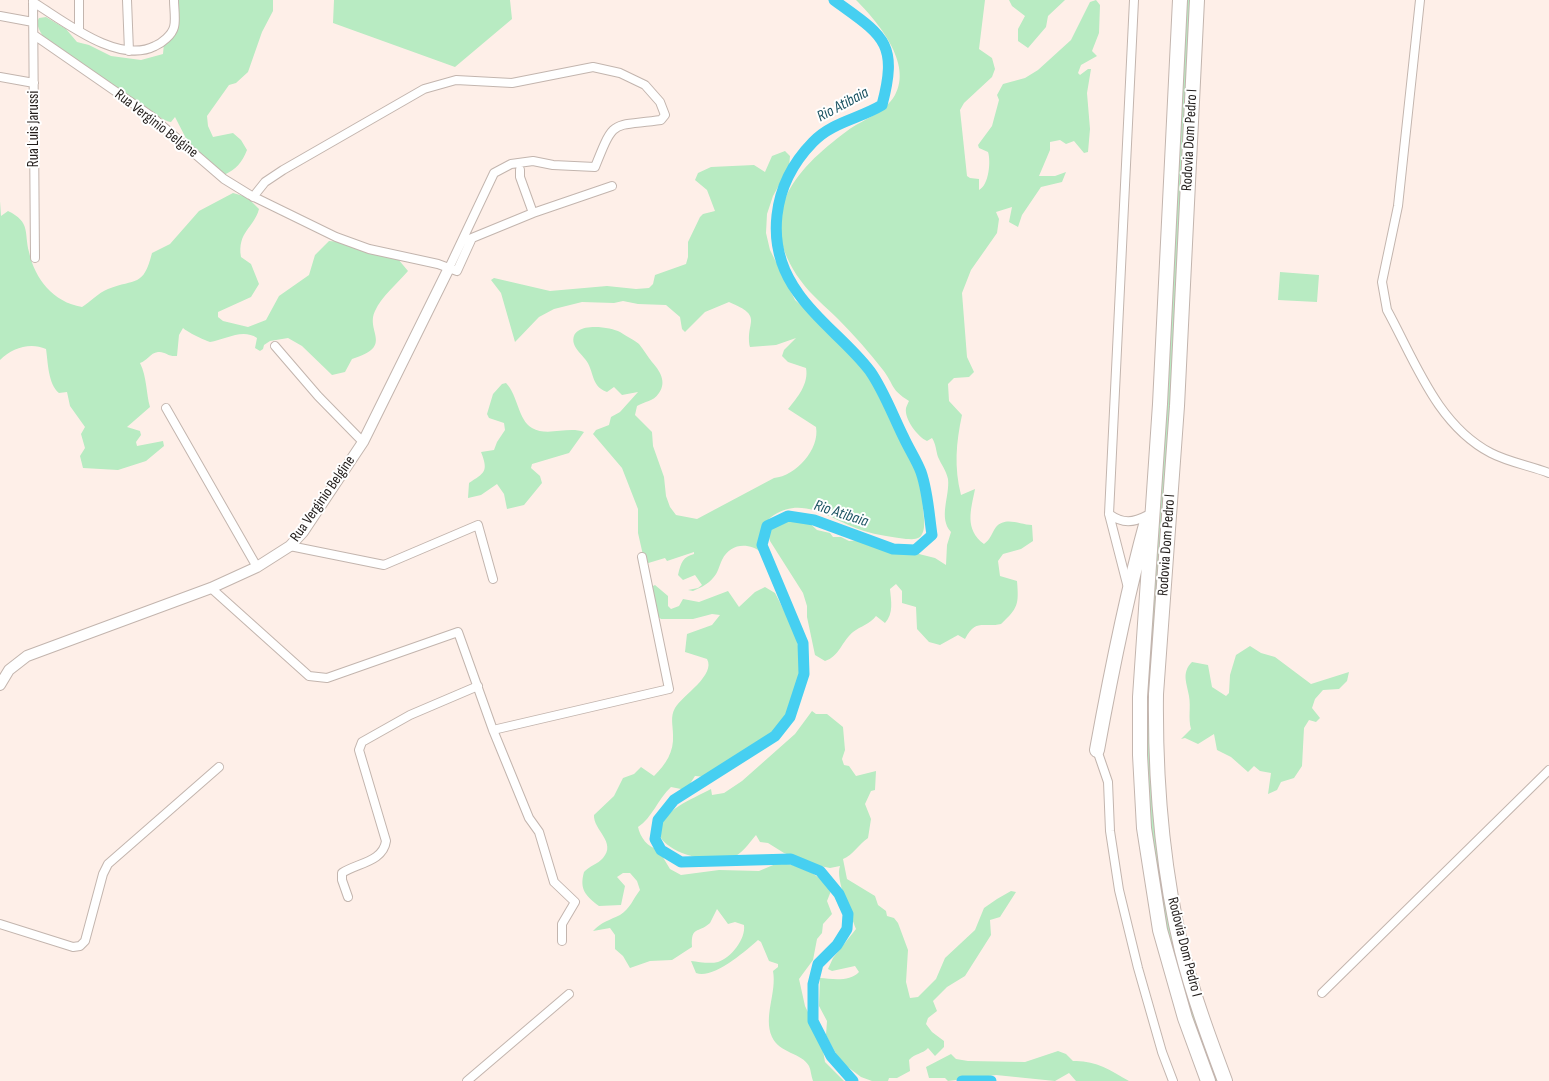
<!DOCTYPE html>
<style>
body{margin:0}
canvas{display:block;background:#feefe8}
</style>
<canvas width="1549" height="1081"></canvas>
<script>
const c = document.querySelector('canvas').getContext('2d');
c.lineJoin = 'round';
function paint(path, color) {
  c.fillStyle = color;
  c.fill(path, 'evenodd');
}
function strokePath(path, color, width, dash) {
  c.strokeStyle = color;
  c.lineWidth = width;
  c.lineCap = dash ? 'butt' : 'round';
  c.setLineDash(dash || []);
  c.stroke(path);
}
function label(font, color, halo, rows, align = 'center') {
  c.font = font + ' "Sofia Sans Condensed",sans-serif';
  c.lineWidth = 4;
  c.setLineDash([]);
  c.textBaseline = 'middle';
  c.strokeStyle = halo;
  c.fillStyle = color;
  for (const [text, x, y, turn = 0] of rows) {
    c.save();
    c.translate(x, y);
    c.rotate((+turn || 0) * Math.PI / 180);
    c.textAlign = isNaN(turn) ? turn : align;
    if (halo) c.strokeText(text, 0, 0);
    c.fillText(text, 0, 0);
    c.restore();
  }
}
const green = new Path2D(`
 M 177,0 L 273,0 L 273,11 L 262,32 L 248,72 L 236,83 L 229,85 L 207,116 L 208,126 L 213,137 L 233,133 L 241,140 L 247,150 C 242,163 236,169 224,175 L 192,150 L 175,117 L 171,122 C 162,123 56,51 46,39 C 41,35 38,28 37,22 L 39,18 L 46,17 L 66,29 L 77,42 L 89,45 L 111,56 L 141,60 L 163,54 L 164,43 L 173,30 Z
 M 334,0 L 510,0 L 512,19 L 455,67 L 333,23 Z
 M 856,0 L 985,0 L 979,49 L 992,58 L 995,69 L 992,77 L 964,103 L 960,110 L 967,176 L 970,178 L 979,179 L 979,190 C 989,185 991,161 988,152 L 979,148 L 978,145 L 992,126 L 999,100 L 997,95 L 1003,84 L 1025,78 L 1038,70 L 1071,40 L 1090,2 L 1096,0 L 1100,5 L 1099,33 L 1092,51 L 1097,56 L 1081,65 L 1078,73 L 1080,75 L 1088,69 L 1091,69 L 1087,93 L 1090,129 L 1088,152 L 1084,153 L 1074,141 L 1066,144 L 1060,140 L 1050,142 L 1050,150 L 1039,176 L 1055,176 L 1066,172 L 1062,182 L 1041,187 L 1022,215 L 1018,227 L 1009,222 L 1012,207 L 996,212 L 999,219 L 997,233 L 971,270 L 962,293 L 967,357 L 974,372 L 969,377 L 954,378 L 948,384 L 949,401 L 962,415 C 956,443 954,467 961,495 L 975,489 C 971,510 964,529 984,544 C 991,539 991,534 996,527 C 1006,516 1020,525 1032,525 L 1033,541 L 1021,549 L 1003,554 L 998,561 L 1000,576 L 1017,581 C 1019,605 1018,608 1001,624 C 983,628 976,618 965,639 L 958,635 L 940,645 L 929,642 L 917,629 L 916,607 L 902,603 L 902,591 L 896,584 L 890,589 C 891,601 894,613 885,623 L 876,616 C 870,624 861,626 853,632 C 842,641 839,657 825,661 L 815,655 L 807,617 L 807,606 L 803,593 L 770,541 C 764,521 792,518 805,519 L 817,530 L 830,533 L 833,537 L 841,537 L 849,541 L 863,540 L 894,554 L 915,553 L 935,558 L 946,565 L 947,545 L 951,532 C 938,518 950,496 948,479 C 946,470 941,464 938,457 C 936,451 936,444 932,438 L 927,441 C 918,437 904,419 906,408 C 907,405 908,403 909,401 C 890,389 895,386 883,370 C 869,352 854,335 838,319 C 826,307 811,295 801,281 C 754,216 793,171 847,131 C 863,119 884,114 895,95 C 913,63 877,21 856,0 Z
 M 1009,0 L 1065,0 L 1048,16 L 1046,27 L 1028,48 L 1018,41 L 1018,29 L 1025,16 L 1012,6 Z
 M 1185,0 L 1193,0 L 1159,625 L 1160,853 L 1221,1081 L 1212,1081 L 1170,953 L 1149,836 L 1143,712 Z
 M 785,151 L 790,156 L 789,167 L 773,196 L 767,214 L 766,233 L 770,250 L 795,300 L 849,348 L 887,400 L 927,480 C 927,489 925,495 923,503 C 922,512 928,529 920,537 C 916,540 910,539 906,539 C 892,537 877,535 864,531 C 834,522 805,495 774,515 C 760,524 761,537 762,553 C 749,542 730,543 722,560 C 719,566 718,573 713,578 C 708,584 700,588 693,591 L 688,590 L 698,588 L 702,585 L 695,575 L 683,580 L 678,575 C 681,562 683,557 694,554 L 694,552 L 667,561 L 665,558 L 645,564 L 638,533 L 638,509 L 622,468 L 593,434 L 596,430 L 609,425 L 611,417 L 620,412 L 638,392 L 622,395 L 614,387 L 607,392 C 590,386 595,371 585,359 C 582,355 576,350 574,344 C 568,321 609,326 620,332 C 623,334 637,342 639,344 C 644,350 648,357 652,362 C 660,371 667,382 659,393 C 653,402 645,401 637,406 L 635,415 L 652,432 L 653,446 L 664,477 L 666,496 L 670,507 L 676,515 L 697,519 L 774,478 C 796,476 820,449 816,427 L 788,409 C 797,398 809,384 806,368 L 788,362 L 782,356 L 784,350 L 796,338 L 776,345 L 750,347 C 745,321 765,317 729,302 L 705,312 L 685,332 L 682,329 L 680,317 L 666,305 L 638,304 L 623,301 L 614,303 L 582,302 L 554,309 L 539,317 L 515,342 L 501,293 L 491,280 L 494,278 L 550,291 L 607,286 L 636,289 L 649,288 L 653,284 L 655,275 L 686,264 L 688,257 L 688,242 L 700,217 L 703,214 L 715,211 L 707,190 L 695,180 L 698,173 L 711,167 L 754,165 L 765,172 L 772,156 Z
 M 233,193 L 247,197 L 259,209 C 254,228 237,232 241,257 L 251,264 L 259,284 L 251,297 L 218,312 L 218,317 L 223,321 L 248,327 L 266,320 L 279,296 L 309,275 L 315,255 L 329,241 L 341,242 L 398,259 L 408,271 C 398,283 381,297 375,311 C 365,332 395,346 352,359 L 345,372 L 332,375 L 302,346 L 288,338 L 270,341 L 264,345 L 263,349 L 260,351 L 255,348 L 257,338 C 242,328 225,340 210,342 C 204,340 187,332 183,328 L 179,335 L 177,356 C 168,357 165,351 158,352 C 150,353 147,361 140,363 C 147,377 146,393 150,407 L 127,427 L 140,431 L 141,435 L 136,442 L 137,446 L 163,441 L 164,446 L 146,461 L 118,470 L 83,468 L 80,456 L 85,448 L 81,434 L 85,427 L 70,406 L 67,392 L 59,393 C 48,384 48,362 46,349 C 30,342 12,348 0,360 L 0,201 L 1,216 L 8,211 C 31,222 24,233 29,252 C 35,279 53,302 82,307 C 90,302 98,293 108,289 C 136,278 143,288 152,253 L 170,244 L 199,211 Z
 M 1280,272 L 1319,275 L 1317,302 L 1278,300 Z
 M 506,383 C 518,395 518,420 532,428 C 547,437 568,426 584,432 L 569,453 L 532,464 L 531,468 L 540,476 L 542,483 L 524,505 L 507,509 L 504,494 L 497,484 L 481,495 L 468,498 L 469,483 C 484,473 489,472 481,452 L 494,450 L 497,442 L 505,430 L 504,423 L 489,418 L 487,414 L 493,394 L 502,384 Z
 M 655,585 L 668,596 L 668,606 L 671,609 L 679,606 L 683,599 L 699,602 L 728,591 L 739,607 L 755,592 L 765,587 L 775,593 L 796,634 L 801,665 L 802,691 L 800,700 L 793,713 L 762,747 L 717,778 L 695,776 L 686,790 L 671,787 C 658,799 652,818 638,827 C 640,837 648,848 658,849 L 670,869 L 681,875 L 719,870 L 759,871 L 778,863 L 793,865 L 812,873 L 828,884 L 831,891 L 827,901 L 832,914 L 823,924 L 822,933 L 817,939 L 813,960 L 799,979 L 805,1006 L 821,1039 L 825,1062 L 844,1081 L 813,1081 C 811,1076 811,1070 809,1066 C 802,1053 779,1053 772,1037 C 763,1016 777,993 773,971 L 778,967 L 778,964 L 769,961 L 761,942 L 758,940 C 746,951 712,980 696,973 L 691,961 C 699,962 710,964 718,962 C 731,958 746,939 744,925 L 735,922 L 728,924 L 717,909 L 710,923 C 698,934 691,925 692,947 L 672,960 L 650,961 L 630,968 L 623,956 L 615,949 L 615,935 L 610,928 L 593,931 C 601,922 610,920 620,915 C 630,909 633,899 640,890 L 637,881 L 630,873 L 623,873 L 617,877 L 625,886 L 621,905 L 599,906 C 586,896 579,890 584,872 C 589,866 598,864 603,858 C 617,842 593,830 594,815 L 614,796 L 623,778 L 634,774 L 641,767 L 654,776 C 666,764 674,752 673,735 C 673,725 670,717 675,708 C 683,695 716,675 707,659 L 685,652 L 687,634 L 712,625 L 720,615 L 712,614 L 693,619 L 661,619 L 657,616 L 651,587 Z
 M 1250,646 L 1261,653 L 1275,657 L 1311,684 L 1349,672 L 1347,681 L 1339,689 L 1323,690 L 1315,699 L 1312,708 L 1320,718 L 1316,722 L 1309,720 L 1304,728 L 1302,766 L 1294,778 L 1281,782 L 1277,790 L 1268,794 L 1271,773 L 1260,771 L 1254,766 L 1248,772 L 1231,757 L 1217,750 L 1214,734 L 1198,744 L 1185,738 L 1181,739 L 1191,729 C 1188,718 1191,707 1189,696 C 1187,683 1181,673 1192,662 L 1208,665 L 1212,687 L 1226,696 L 1229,693 L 1230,675 L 1236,655 Z
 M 812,711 L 816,714 L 827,714 L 843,727 L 845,750 L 842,759 L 844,765 L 849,766 L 856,776 L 876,771 L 875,790 L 871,791 L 865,804 L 871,819 L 868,838 C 859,844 853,855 843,859 L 847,879 L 875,896 L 878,905 L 886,911 L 887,916 L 894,918 L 898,923 L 908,950 L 906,982 L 910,998 L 918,997 L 936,979 L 945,958 L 975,930 L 984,908 L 997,899 L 1011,891 L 1016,892 L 1000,917 L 990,920 L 991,935 L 965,976 L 947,987 L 933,1001 L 937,1011 L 928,1018 L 926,1024 L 932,1032 L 944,1041 L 944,1047 L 935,1056 L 928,1048 C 923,1054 915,1053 909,1060 L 910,1071 L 897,1078 L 889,1078 L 888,1081 L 872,1081 L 861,1077 L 840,1061 L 826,1035 L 827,1021 L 819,1006 L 820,978 C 832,979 850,982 859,972 L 855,966 L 832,971 L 828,969 L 833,958 L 856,929 C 851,915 835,879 840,866 L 830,868 L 820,866 L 784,853 L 768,843 L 760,842 L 756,835 C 748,844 742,855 730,858 C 712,864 666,854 659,834 C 662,809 691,800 711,789 L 712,795 L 724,793 L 742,781 L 795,734 Z
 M 1058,1051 L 1066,1054 L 1073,1061 C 1095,1060 1110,1070 1129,1081 L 1076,1081 L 1069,1073 L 1055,1081 L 996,1075 L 948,1081 L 945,1078 L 929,1078 L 926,1067 L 951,1054 L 956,1059 L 968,1061 L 1025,1062 Z`);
const river = new Path2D(`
 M 834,0 C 882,35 899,41 882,105 C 859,119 832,122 813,142 C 772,184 763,245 798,293 C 818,322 849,343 870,371 C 884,391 893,416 904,438 C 909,449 917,461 921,472 C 928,492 929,515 932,535 L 915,550 L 893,549 L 814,520 L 788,516 L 767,526 L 762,545 L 803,643 L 804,674 L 790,717 L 775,736 L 674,800 L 658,820 L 655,839 L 661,850 L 681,862 L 791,859 L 820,871 L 839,894 L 848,914 L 847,929 L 837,945 L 818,964 L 813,984 L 813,1021 L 831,1056 L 853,1081
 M 962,1081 L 991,1081`);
const street = new Path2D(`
 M 33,0 L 35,258
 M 127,0 L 129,51
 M 1420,0 L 1398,206 L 1382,282 L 1387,310 C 1415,361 1437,425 1491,453 C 1508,462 1531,466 1549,473
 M 33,2 C 64,21 118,65 155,46 C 162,43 172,35 174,27 C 176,20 174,8 174,0
 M 0,16 L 33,22
 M 79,30 L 79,0
 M 34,35 L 151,116 L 224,179 L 250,195 L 336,237 L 369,249 L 438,264 L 457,271 L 472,238 L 533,213 L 612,186
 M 0,77 L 34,83
 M 520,170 L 520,177 L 533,213
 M 253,197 L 265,182 L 283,170 L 424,89 L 456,80 L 512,83 L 593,67 L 620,73 L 645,85 L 660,102 L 665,115 L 661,120 C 611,127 615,117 595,167 L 553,165 L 533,161 L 511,164 L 494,173 L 449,268
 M 275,346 L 318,396 L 363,442
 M 166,408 L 257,567
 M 1109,514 C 1123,524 1133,523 1148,515
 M 290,546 L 384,565 L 478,525 L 493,579
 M 1127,584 L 1109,514 L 1134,0
 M 211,588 L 309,676 L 327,678 L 458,632 L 493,730 L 529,818 L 539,832 L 554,882 L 575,902 L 562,924 L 562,941
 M 493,730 L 669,689 L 642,557
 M 1097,750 L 1108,782 L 1110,831 L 1119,890 L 1138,968 L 1162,1052 L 1173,1081
 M 348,897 L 342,880 L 342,873 C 357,863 383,862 386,841 L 359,750 L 362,742 L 410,715 L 478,686
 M 0,924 L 73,947 L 80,946 L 85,941 L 103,874 L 108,864 L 219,767
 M 1322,993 L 1549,770
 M 467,1081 L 569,994`);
const secondary = new Path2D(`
 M 0,685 L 9,670 L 27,656 L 211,588 L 257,567 L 290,546 L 303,532 L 363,442 L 449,268`);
const highway = new Path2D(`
 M 1180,0 L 1160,404 L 1140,697 L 1140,755 L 1144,828 L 1160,930 L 1185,1018 L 1208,1081
 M 1197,0 L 1177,406 L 1156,694 C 1155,780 1162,867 1182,951 C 1193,995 1209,1038 1225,1081
 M 1097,750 C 1111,673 1126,597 1147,521`);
const streetNames = [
 ["Rua Verginio Belgine",156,124,38],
 ["Rua Luis Jarussi",34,129,-90],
 ["Rodovia Dom Pedro I",1190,140,-87],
 ["Rua Verginio Belgine",323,499,-55],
 ["Rodovia Dom Pedro I",1167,545,-86],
 ["Rodovia Dom Pedro I",1184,947,76]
];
const waterNames = [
 ["Rio Atibaia",843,105,-28],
 ["Rio Atibaia",841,514,18]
];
paint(green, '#b8ebc2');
strokePath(river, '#46cff1', 11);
strokePath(street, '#c3b5ae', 10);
strokePath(secondary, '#c3b5ae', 12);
strokePath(highway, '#c3b5ae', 16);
strokePath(street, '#fff', 8);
strokePath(secondary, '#fff', 10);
strokePath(highway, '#fff', 14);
label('15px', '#211c1a', '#fff', streetNames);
label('italic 16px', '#1a5261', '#fff', waterNames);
</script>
